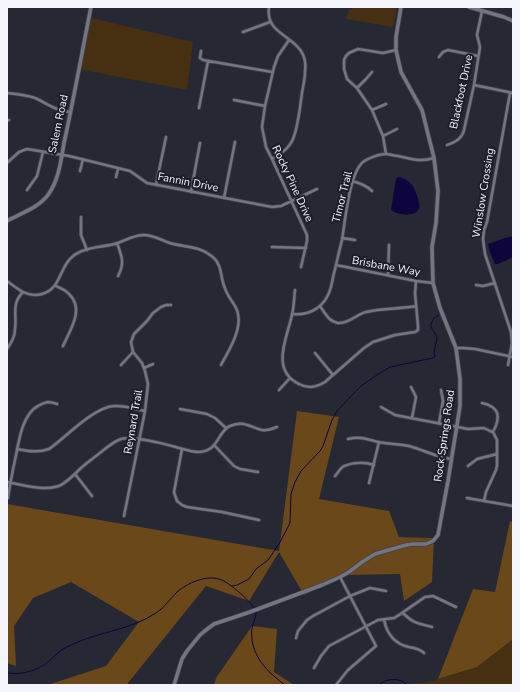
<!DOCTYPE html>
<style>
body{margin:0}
#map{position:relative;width:520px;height:692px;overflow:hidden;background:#262833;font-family:"Nunito Sans",sans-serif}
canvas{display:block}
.frame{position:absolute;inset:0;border:8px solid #f3f4fc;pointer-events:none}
</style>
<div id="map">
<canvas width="520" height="692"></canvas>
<div class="frame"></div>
</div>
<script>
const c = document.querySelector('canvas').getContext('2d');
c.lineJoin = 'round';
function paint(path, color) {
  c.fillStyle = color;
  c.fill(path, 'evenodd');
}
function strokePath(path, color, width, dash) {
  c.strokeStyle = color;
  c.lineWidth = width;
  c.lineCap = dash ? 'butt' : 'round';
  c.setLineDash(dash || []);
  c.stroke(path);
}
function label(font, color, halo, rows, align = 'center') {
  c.font = font + ' "Nunito Sans",sans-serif';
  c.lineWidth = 4;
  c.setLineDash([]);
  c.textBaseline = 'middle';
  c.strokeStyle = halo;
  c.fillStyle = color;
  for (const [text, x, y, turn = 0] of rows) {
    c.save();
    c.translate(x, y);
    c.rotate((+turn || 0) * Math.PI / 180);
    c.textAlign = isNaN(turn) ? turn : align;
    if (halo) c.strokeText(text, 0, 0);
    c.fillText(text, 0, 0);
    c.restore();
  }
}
const green = new Path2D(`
 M 353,7 L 397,7 L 393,27 L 346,19 L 349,9 L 352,10 Z
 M 87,17 L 193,42 L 187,90 L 77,69 Z
 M 512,639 L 513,639 L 513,685 L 399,685 L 429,682 L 477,667 Z`);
const forest = new Path2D(`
 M 297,411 L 339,417 L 319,499 L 389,511 L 399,537 L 434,538 L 432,582 L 404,601 L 400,574 L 345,575 L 304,595 L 279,552 L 249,601 L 206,586 L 128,683 L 128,685 L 47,685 L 106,666 L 139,622 L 71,582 L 33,598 L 14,626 L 16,666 L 7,663 L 7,504 L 279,551 Z
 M 510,521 L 513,522 L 513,639 L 477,667 L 438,679 L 473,589 L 495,592 Z
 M 252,626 L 277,629 L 274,672 L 294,685 L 214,685 L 216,678 Z`);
const water = new Path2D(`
 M 398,177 C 409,179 414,185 417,196 C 418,199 420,204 419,208 C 416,218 397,215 391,210 L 396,179 Z
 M 513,236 L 513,257 L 498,264 L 495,264 L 490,252 L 488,244 L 505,238 Z`);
const stream = new Path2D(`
 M 232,586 L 237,585 L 249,579 L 256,569 L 268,560 L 279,544 L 290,523 L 291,494 L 295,482 L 301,471 L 320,451 L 323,446 L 332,420 L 337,411 L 352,395 L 361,386 L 377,375 L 390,367 L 433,358 L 435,356 L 434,352 L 437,338 L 436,335 L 431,327 L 431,324 L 434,318 L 439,315
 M 7,673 C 22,675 38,671 49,661 C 55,656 59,651 65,648 C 94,632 129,631 156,613 C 165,607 170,599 177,592 C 188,583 205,575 219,579 C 228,581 255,604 256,613 C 256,619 253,622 252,628 C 251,631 252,636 252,640 C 255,660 269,673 285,685
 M 379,685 C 386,678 400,677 407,685`);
const street = new Path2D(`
 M 269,7 C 265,32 291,35 301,51 C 305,57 306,65 305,72 C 305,79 303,86 302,93 C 300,106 298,130 292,141 C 287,151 280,153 272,159
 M 243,32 L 270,22
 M 289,40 L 278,56 L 274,67 L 265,106 L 262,127 L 266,147 L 272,159 L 307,235 L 307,241 L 301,267
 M 201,51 L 200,58 L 203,60 L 272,72
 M 439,57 L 443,52 L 448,50 L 478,56
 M 474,85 L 513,93
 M 357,88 L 366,79 L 372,72
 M 7,93 C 16,94 27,95 35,98 C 46,103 58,112 71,112
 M 234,100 L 265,106
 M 199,108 L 208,61
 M 372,110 L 386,104
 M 7,121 L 9,120
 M 383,136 L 397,129
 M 447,145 C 455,142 462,139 464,130 L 474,85 L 480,47 L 477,35 L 482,11
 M 386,154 L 383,136 L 372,110 L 357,88 L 347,79 L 344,69 L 344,60 L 346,56 L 349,53 L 358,49 L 383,53 L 396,50
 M 7,163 L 19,152 L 27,149 L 69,156 L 130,171 L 147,183 L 272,207 L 281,206 L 317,189
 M 80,171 L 83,159
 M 116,177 L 118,169
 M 352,181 C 360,183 366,185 372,191
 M 156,185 L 166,137
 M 27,190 L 37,176 L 43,152
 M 191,192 L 200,143
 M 224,198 L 235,142
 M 81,217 L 81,235 L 87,250
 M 342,238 L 355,240
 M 117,243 C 122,257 125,263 118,276
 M 272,247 L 306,248
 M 336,265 L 416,281 L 433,283
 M 388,275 L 389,245
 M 7,281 C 18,289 27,298 42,294 C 61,289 59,268 72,257 C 84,246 103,248 118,243 C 126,240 134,235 144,235 C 153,235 161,240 170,243 C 183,247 199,246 210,255 C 213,257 217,261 218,264 C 220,266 220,270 221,273 C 222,280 224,287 227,293 C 230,300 237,306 238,314 C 242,330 228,352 221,365
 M 476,285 L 483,286 L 495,283
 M 56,286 C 60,288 66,290 69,294 C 85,309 70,330 63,346
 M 295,290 C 294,298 294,307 292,315 C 287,338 270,370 299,384 C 308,389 317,387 325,382 L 364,348 L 373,342 L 395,335 L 415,332 L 418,330 L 418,326 L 415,293 L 416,281
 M 320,306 C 325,313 329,322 338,323 C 349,324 357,314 366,312 C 383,308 400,309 416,306
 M 292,314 C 311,316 326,306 331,287 C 332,283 333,277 334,273 C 337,262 339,251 342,240 C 345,222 349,177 361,164 C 365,159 379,154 386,154 C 390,154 394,156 398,156 C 410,159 421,162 434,158
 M 456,348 L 463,348 L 475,349 L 513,357
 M 7,349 C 11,343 15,337 15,329 C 17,315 11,304 23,292
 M 315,353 L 333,375
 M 121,365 L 133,352
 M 508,365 L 512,343 L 511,332 L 485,254 L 483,239 L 484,230 L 487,222 L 510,93
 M 144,368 L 153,364
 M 411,387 L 416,397 L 412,418
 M 279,390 L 290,378
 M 482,403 C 500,407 501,417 493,432
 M 381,407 L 395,415 L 468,429 L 484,428 L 490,431 L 493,432 L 497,440 L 497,466 L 496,470 L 486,492 L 484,501
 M 180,409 L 207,414 L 215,418 L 226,428
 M 439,423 L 443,401 L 441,390
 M 348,439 C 361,436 366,439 378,442 C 389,444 399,444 409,446 C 424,450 436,457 451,459
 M 214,445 L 234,466 L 240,469 L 258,472
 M 17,449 C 28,451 38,453 49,449 C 66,437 94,407 114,406 C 124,405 135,409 145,411
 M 182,449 L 174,492 L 177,501 L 182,505 L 187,507 L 222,512 L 259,520
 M 468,466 L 477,459 L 497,454
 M 75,474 L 92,496
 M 335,476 C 338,473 340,468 344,466 C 353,462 365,462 374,465
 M 7,482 C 23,485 46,492 61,485 C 68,481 74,475 80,469 C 85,464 91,460 96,456 C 104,450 112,442 121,439 C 134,436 160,443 172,446 C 181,448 190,452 199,452 C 219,451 217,432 230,426 C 244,420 249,427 262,430 C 267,431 272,429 277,427
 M 369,483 L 379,442
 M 8,498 C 10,483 13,469 16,455 C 19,441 21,425 30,413 C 33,408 42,403 48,402 C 51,402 54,403 57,404
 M 467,498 L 513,506
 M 124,516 L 145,411 L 148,384 L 145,371 L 142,363 L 133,352 L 131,342 L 134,334 L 147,321 L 153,313 L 161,307 L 166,305 L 171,305
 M 403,613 C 414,624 418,623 432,627
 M 384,620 C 387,634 395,644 409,647 C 415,648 420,649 424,653
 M 296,638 L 298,631 L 307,620 L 313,616 L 350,596 L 370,588 L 386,591
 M 314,668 L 321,656 L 329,646 L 378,620 L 394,618 L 399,615 L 425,597 L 433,596 L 456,607
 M 336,685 L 348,670 L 376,646 L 340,577`);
const secondary = new Path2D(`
 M 469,7 L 504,17 L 513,21
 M 7,221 C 21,213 38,208 48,195 C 59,180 61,160 64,143 C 74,98 82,52 91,7
 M 174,685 L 182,659 L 187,651 L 200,635 L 206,630 L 214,624 L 247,613 L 258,609 L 322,585 L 340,577 L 349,572 L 362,562 L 375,554 L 406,545 L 413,544 L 426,544 L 433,541 L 438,535 L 448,481 L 460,406 L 460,379 L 456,348 L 440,308 L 433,283 L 432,247 L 436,223 L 438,191 L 434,158 L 422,110 L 401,72 L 396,50 L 396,37 L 401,7`);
const streetNames = [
 ["Blackfoot Drive",462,92,-78],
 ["Salem Road",59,124,-78],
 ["Fannin Drive",188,183,11],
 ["Rocky Pine Drive",292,184,65],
 ["Winslow Crossing",484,193,-81],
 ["Timor Trail",343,197,-76],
 ["Brisbane Way",386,267,10],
 ["Reynard Trail",134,422,-80],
 ["Rock Springs Road",445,436,-82]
];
paint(green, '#473011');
paint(forest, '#6a481a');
paint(water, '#0e043e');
strokePath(stream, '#0e043e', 1);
strokePath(street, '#41434c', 4);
strokePath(secondary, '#41434c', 5);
strokePath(street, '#737582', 2.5);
strokePath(secondary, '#737582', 3.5);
label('11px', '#f3f4fc', '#1d1e29', streetNames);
</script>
